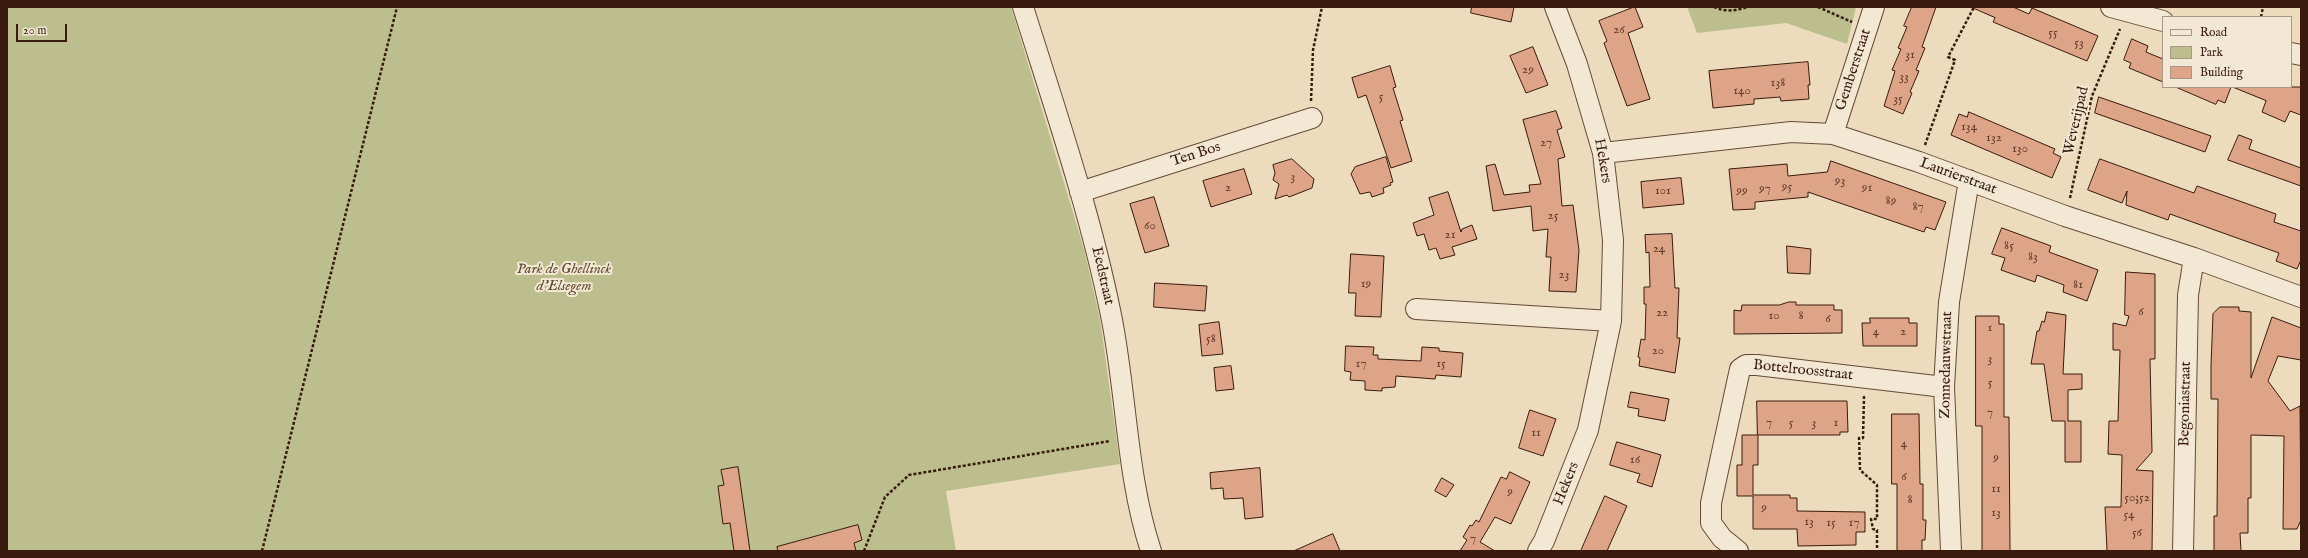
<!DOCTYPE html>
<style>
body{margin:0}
#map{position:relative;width:2308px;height:558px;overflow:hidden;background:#ecdbbd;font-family:"IM FELL English",serif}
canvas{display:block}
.frame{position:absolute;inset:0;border:8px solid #3a1a0c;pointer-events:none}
.legend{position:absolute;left:2162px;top:16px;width:130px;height:72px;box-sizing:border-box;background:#f3e8d4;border:1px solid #a99684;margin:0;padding:5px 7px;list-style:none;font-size:12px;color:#3a1a0c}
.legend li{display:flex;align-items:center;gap:8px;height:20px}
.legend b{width:20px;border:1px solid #a99684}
.scale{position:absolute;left:16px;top:24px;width:51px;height:18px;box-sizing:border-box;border:2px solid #3a1a0c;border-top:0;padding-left:5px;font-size:12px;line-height:14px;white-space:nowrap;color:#3a1a0c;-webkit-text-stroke:3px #f3e8d4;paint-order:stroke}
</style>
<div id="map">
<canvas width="2308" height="558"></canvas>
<div class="frame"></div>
<ul class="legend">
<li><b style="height:5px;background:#f3e8d4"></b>Road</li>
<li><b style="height:11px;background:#bcbe8e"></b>Park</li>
<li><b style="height:11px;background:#dea487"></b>Building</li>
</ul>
<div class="scale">20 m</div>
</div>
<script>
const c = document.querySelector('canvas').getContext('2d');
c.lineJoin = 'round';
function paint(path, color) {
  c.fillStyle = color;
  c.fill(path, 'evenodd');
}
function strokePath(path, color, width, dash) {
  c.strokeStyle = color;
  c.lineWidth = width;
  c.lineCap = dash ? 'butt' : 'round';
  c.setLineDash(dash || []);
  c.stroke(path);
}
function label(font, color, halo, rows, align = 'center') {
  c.font = font + ' "IM FELL English",serif';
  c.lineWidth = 4;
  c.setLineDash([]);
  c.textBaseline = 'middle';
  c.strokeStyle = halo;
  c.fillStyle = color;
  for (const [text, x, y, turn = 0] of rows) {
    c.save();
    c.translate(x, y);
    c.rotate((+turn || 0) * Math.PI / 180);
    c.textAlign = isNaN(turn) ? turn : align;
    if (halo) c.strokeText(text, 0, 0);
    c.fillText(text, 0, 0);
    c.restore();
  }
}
const green = new Path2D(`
 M 7,7 L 1011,7 L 1084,249 L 1100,319 L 1120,464 L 946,491 L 956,551 L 7,551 Z
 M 1687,7 L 1856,7 L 1847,44 L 1786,23 L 1697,33 Z`);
const building = new Path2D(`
 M 1472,7 L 1514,7 L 1511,22 L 1471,13 Z
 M 1635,7 L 1643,27 L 1628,33 L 1650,99 L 1627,106 L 1604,43 L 1607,41 L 1599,21 Z
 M 1912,7 L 1936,7 L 1922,47 L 1925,48 L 1916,70 L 1919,71 L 1910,92 L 1912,93 L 1903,114 L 1884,106 L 1895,71 L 1892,70 L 1901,49 L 1898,48 L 1907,27 L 1904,26 Z
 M 1971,7 L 2013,7 L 2029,14 L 2032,8 L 2098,36 L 2087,61 L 1993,22 L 1995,18 Z
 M 2132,39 L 2148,46 L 2146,52 L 2163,59 L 2163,82 L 2129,68 L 2131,63 L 2124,60 Z
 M 1533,47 L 1548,85 L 1526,93 L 1510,56 Z
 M 1808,62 L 1810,85 L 1808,85 L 1809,99 L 1781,101 L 1780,97 L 1754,99 L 1754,104 L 1713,108 L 1709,71 Z
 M 1390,66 L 1396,87 L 1393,88 L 1403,120 L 1400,121 L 1412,161 L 1391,168 L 1366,95 L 1358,98 L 1352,78 Z
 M 2176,87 L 2231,87 L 2225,103 L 2218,100 L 2216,104 Z
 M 2233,87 L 2301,87 L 2301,115 L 2290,111 L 2285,122 L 2262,112 L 2266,101 Z
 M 2099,97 L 2211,136 L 2205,152 L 2095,113 Z
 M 1556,111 L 1562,128 L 1557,130 L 1565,157 L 1558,159 L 1562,206 L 1573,205 L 1579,250 L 1576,292 L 1549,291 L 1551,257 L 1546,257 L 1548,229 L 1533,231 L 1531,206 L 1493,211 L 1486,166 L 1495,164 L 1504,195 L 1530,192 L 1529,185 L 1541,184 L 1523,120 Z
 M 1969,112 L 2055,149 L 2053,153 L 2061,157 L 2052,178 L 1951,135 L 1959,114 L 1967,117 Z
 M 2239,135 L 2252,140 L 2249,149 L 2301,168 L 2301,186 L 2228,160 Z
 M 1386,157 L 1393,182 L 1390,183 L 1391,185 L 1383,188 L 1384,193 L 1372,197 L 1370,192 L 1360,194 L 1351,174 L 1355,167 Z
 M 1292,159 L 1314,179 L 1312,188 L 1289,197 L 1287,195 L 1275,199 L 1279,184 L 1273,180 L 1275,173 L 1273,165 Z
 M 2100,159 L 2194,193 L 2197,186 L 2276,214 L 2274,222 L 2301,231 L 2301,260 L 2297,269 L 2276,261 L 2279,253 L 2170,214 L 2168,220 L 2126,205 L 2127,191 L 2122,203 L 2088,190 Z
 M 1831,161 L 1946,202 L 1935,230 L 1926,227 L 1924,232 L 1808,192 L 1808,197 L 1755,202 L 1755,209 L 1733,210 L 1729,169 L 1787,164 L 1788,176 L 1827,172 Z
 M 1244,169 L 1252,194 L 1211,207 L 1203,181 Z
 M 1681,178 L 1684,204 L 1643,208 L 1641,182 Z
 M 1448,192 L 1461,232 L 1462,229 L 1472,225 L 1477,239 L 1452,247 L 1455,255 L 1440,259 L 1436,248 L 1429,250 L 1424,234 L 1417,236 L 1413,223 L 1434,215 L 1429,198 Z
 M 1154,197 L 1169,246 L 1145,253 L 1130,204 Z
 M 2002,228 L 2051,246 L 2049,252 L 2098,270 L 2087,301 L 2063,292 L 2064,285 L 2037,275 L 2035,282 L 2001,270 L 2005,258 L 1992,254 Z
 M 1672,234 L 1675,288 L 1679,288 L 1677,338 L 1680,338 L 1675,373 L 1639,366 L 1640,358 L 1638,357 L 1641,339 L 1645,340 L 1646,304 L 1644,304 L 1644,287 L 1650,287 L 1649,252 L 1646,253 L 1645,235 Z
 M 1787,246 L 1811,249 L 1810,274 L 1788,273 Z
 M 1351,254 L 1384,256 L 1381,317 L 1355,316 L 1356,293 L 1349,293 Z
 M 2126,272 L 2155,274 L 2155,359 L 2150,359 L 2152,452 L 2136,470 L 2153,471 L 2152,551 L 2107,551 L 2105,507 L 2121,507 L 2122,455 L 2108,454 L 2109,421 L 2118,421 L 2120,350 L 2113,350 L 2113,323 L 2126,326 L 2129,316 L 2125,315 Z
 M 1155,283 L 1207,286 L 1205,311 L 1154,307 Z
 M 1789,302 L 1796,302 L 1796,305 L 1834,305 L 1834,310 L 1842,310 L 1842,333 L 1734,334 L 1734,310 L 1741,311 L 1742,305 L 1779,305 Z
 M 2220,307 L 2239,307 L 2239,311 L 2251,312 L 2251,378 L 2272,317 L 2301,328 L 2301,360 L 2278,356 L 2268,381 L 2290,411 L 2300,406 L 2301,520 L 2297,529 L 2283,529 L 2284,436 L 2251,435 L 2251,498 L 2248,498 L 2248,533 L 2240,533 L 2241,551 L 2214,551 L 2214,516 L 2217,516 L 2218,399 L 2211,399 L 2211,366 L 2213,314 Z
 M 2047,312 L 2066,315 L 2063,374 L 2082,374 L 2082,389 L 2068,390 L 2068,421 L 2081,421 L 2081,462 L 2065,462 L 2065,421 L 2052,421 L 2044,364 L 2031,364 L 2037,331 L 2039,331 L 2042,321 L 2044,322 Z
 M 1976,316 L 1999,316 L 1999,324 L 2004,324 L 2004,417 L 2009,417 L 2010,551 L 1982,551 L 1982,426 L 1976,426 Z
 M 1870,318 L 1909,318 L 1909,323 L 1917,323 L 1917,346 L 1863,346 L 1862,323 L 1870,323 Z
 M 1219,322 L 1223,354 L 1202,356 L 1199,325 Z
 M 1346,346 L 1374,347 L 1373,355 L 1378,355 L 1378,359 L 1421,361 L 1422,347 L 1439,348 L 1439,351 L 1463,353 L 1461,377 L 1436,375 L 1435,379 L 1396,376 L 1395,387 L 1382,388 L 1382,391 L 1365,390 L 1365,381 L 1350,380 L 1351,372 L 1345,371 Z
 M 1231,366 L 1234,389 L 1216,391 L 1214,368 Z
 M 1631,392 L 1669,399 L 1665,421 L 1638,416 L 1639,409 L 1628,407 Z
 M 1757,401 L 1847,401 L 1848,432 L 1840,432 L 1840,435 L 1758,435 L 1758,465 L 1753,465 L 1753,495 L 1790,495 L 1790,498 L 1797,498 L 1797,511 L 1865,512 L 1865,532 L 1856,532 L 1856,545 L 1798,546 L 1797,529 L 1753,529 L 1753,496 L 1737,496 L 1737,465 L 1742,465 L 1742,435 L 1757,435 Z
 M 1530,410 L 1556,419 L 1543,456 L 1519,448 Z
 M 1892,414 L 1919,414 L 1920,484 L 1923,484 L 1923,520 L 1926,520 L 1925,540 L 1922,540 L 1922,551 L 1897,551 L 1897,484 L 1892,484 Z
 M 1617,442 L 1661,455 L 1652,487 L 1637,482 L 1640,474 L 1610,465 Z
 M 738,467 L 750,551 L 734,551 L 730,523 L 723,524 L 718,486 L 724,485 L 721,470 Z
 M 1260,468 L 1263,517 L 1245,519 L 1243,498 L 1224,499 L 1223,488 L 1211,489 L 1210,473 Z
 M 1510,472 L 1530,482 L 1511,524 L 1495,517 L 1480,542 L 1495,551 L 1460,551 L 1467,540 L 1463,537 L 1470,525 L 1472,526 L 1476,520 L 1479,522 L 1501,477 L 1506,479 Z
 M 1442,478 L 1454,485 L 1446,497 L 1435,491 Z
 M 1605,496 L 1627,506 L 1607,551 L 1581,551 Z
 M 858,525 L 862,540 L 854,543 L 856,551 L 778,551 L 777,547 Z
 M 1333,534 L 1340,551 L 1294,551 Z`);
const path = new Path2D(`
 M 1714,7 C 1724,12 1737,11 1747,7
 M 1818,7 L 1852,22
 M 2261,17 L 2263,7
 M 1311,101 L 1313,50 L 1322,7
 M 1925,145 L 1955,60 L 1948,57 L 1974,7
 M 2070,198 L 2092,96 L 2120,29
 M 1864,396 L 1863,438 L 1859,438 L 1860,470 L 1877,485 L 1877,519 L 1871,519 L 1873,529 L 1877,530 L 1877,551
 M 262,551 L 397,7
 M 864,551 L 885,497 L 909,475 L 1110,441`);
const street = new Path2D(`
 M 1023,7 C 1055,109 1090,211 1111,315 C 1127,394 1126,475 1151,551
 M 2111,7 L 2163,21
 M 2291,53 L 2301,55
 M 1833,134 L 1874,7
 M 1603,153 L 1791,132 L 1833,134 L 1919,162 L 2065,216 L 2194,258 L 2301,297
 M 1080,192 L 1312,118
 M 1416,309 L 1611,321
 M 1538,551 L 1544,541 L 1588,430 L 1611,321 L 1613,240 L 1603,153 L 1577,64 L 1555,7
 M 1738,551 L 1722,538 L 1711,523 L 1711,503 L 1740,369 L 1746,365 L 1757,365 L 1944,387
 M 1951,551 L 1944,387 L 1949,302 L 1969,180
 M 2183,551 L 2188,295 L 2194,258`);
const numberNames = [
 ["26",1619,30],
 ["55",2053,33],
 ["53",2079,43],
 ["31",1910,55],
 ["29",1528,70],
 ["33",1904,77],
 ["138",1778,83],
 ["140",1742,91],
 ["5",1381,97],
 ["35",1898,99],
 ["134",1969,127],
 ["132",1994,138],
 ["27",1546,143],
 ["130",2020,149],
 ["3",1293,177],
 ["93",1840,181],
 ["95",1787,187],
 ["2",1228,188],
 ["91",1867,188],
 ["97",1765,189],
 ["101",1663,191],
 ["99",1742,191],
 ["89",1891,201],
 ["87",1918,207],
 ["25",1553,216],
 ["60",1150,226],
 ["21",1450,235],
 ["85",2009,246],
 ["24",1659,249],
 ["83",2033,257],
 ["23",1564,275],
 ["19",1366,284],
 ["81",2078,285],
 ["6",2141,312],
 ["22",1662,313],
 ["10",1774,316],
 ["8",1801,316],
 ["6",1828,319],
 ["1",1990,328],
 ["4",1876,332],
 ["2",1903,332],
 ["58",1211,339],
 ["20",1658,351],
 ["3",1990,359],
 ["17",1361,364],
 ["15",1441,364],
 ["5",1990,383],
 ["7",1990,413],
 ["7",1769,423],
 ["5",1791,423],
 ["3",1814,423],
 ["1",1836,423],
 ["11",1536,433],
 ["4",1904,444],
 ["9",1996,458],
 ["16",1635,460],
 ["6",1904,477],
 ["11",1996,489],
 ["9",1510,492],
 ["50;52",2137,498],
 ["8",1910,500],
 ["9",1764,508],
 ["13",1996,513],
 ["54",2129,515],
 ["13",1809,522],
 ["15",1831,523],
 ["17",1854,523],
 ["56",2137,533],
 ["7",1473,539]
];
const streetNames = [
 ["Gemberstraat",1854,70,-72],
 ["Weverijpad",2077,121,-77],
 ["Ten Bos",1196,155,-18],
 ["Hekers",1602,161,80],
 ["Laurierstraat",1958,177,20],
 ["Eedstraat",1102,276,77],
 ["Zonnedauwstraat",1947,365,-89],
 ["Bottelroosstraat",1803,371,6],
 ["Begoniastraat",2186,404,-89],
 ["Hekers",1567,484,-68]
];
const parkNames = [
 ["Park de Ghellinck",564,270],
 ["d'Elsegem",564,287]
];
paint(green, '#bcbe8e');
paint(building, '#dea487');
strokePath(building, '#3a1a0c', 1);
strokePath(street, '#664a38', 22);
strokePath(path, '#3a1a0c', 2.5, [3, 2]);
strokePath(street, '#f3e8d4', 20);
label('13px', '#633c2b', null, numberNames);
label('15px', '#3a1a0c', '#f3e8d4', streetNames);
label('italic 15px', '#614b33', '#f3e8d4', parkNames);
</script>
